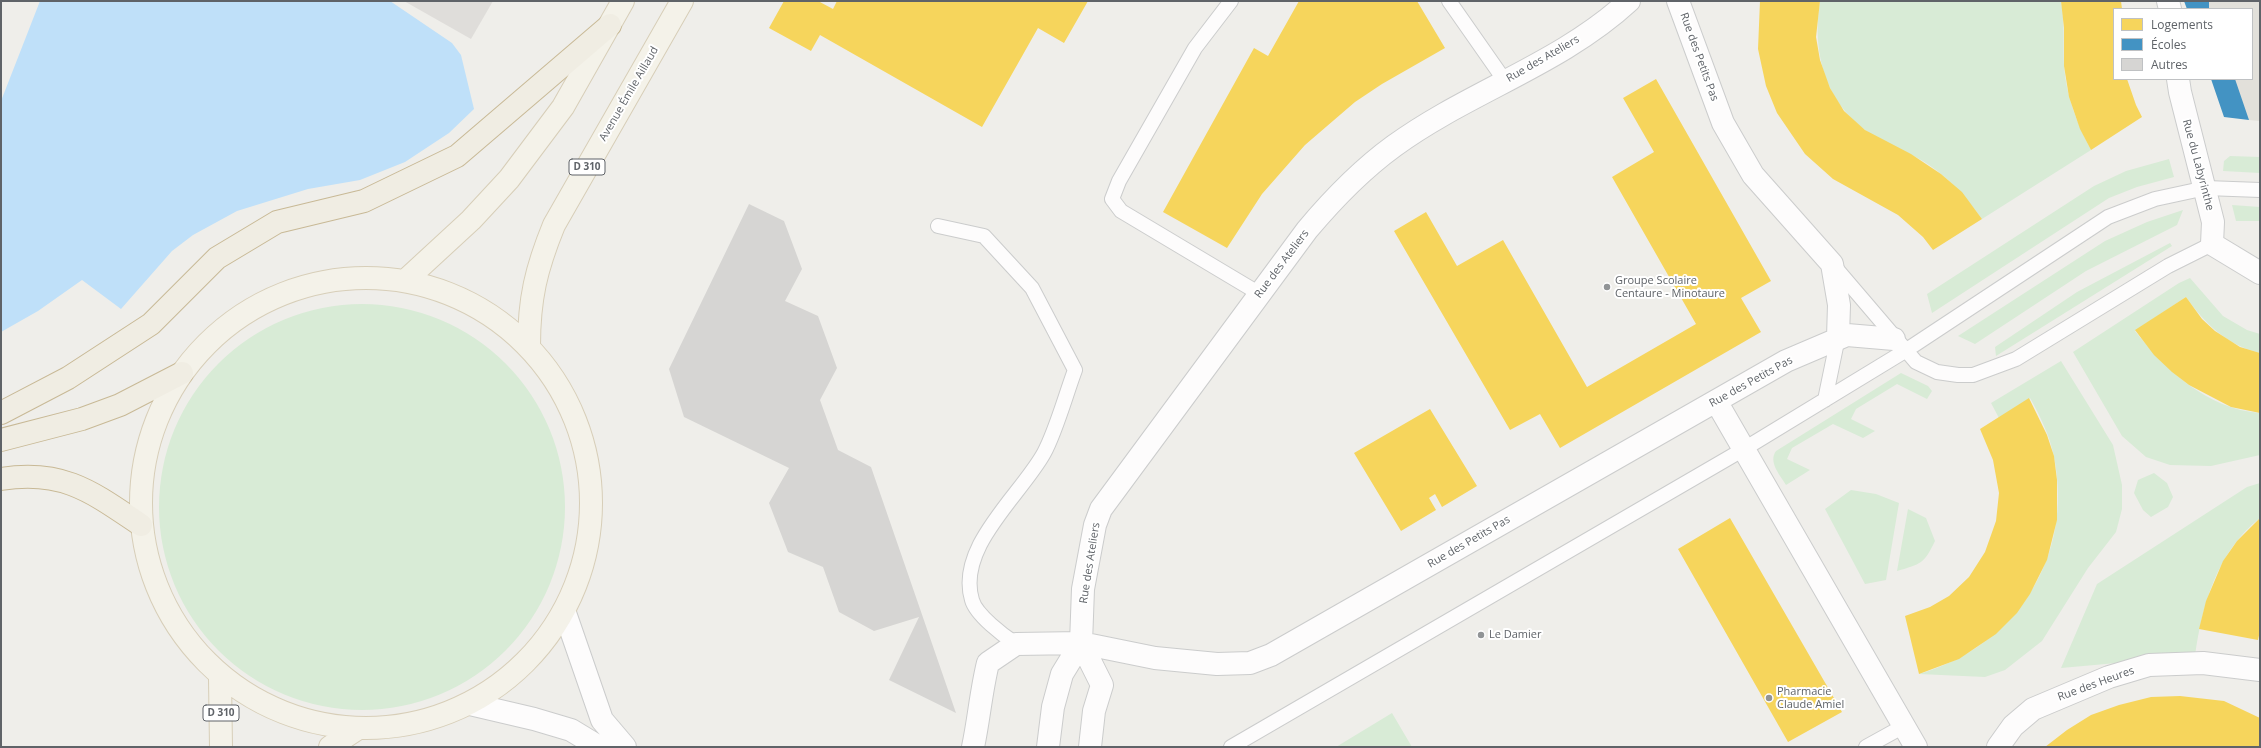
<!DOCTYPE html>
<meta charset="utf-8">
<style>
body{margin:0}
#map{position:relative;width:2261px;height:748px;overflow:hidden;background:#efeeea;font-family:"Open Sans",sans-serif}
canvas{display:block}
.frame{position:absolute;inset:0;border:2px solid #5f6368;pointer-events:none}
.legend{position:absolute;left:2113px;top:8px;width:140px;height:72px;box-sizing:border-box;background:#fff;border:1px solid #bfc1c3;margin:0;padding:5px 7px;list-style:none;font-size:12px;color:#5f6368}
.legend li{display:flex;align-items:center;gap:8px;height:20px}
.legend b{width:20px;border:1px solid #bfc1c3}
</style>
<div id="map">
<canvas width="2261" height="748"></canvas>
<div class="frame"></div>
<ul class="legend">
<li><b style="height:11px;background:#f6d55c"></b>Logements</li>
<li><b style="height:11px;background:#4393c3"></b>Écoles</li>
<li><b style="height:11px;background:#d6d5d3"></b>Autres</li>
</ul>
</div>
<script>
const c = document.querySelector('canvas').getContext('2d');
c.lineJoin = 'round';
function paint(path, color) {
  c.fillStyle = color;
  c.fill(path, 'evenodd');
}
function strokePath(path, color, width, dash) {
  c.strokeStyle = color;
  c.lineWidth = width;
  c.lineCap = dash ? 'butt' : 'round';
  c.setLineDash(dash || []);
  c.stroke(path);
}
function label(font, color, halo, rows, align = 'center') {
  c.font = font + ' "Open Sans",sans-serif';
  c.lineWidth = 4;
  c.setLineDash([]);
  c.textBaseline = 'middle';
  c.strokeStyle = halo;
  c.fillStyle = color;
  for (const [text, x, y, turn = 0] of rows) {
    c.save();
    c.translate(x, y);
    c.rotate((+turn || 0) * Math.PI / 180);
    c.textAlign = isNaN(turn) ? turn : align;
    if (halo) c.strokeText(text, 0, 0);
    c.fillText(text, 0, 0);
    c.restore();
  }
}
const industrial = new Path2D(`
 M 404,1 L 493,1 L 471,39 Z`);
const education = new Path2D(`
 M 2184,1 L 2260,1 L 2260,121 L 2249,120 L 2211,79 L 2252,79 L 2252,9 L 2187,9 Z`);
const green = new Path2D(`
 M 1820,1 L 2061,1 C 2065,23 2063,44 2064,65 C 2066,96 2077,123 2091,150 L 1982,219 C 1967,198 1950,179 1929,165 C 1913,154 1894,147 1877,138 C 1827,109 1811,56 1820,1 Z
 M 2230,156 L 2260,157 L 2260,173 L 2223,171 L 2224,161 Z
 M 2169,159 L 2174,177 L 2137,187 L 2109,198 L 1932,313 L 1927,294 L 2094,186 L 2126,171 Z
 M 2232,205 L 2260,207 L 2260,221 L 2236,221 Z
 M 2183,210 L 2177,225 L 2086,271 L 1975,344 L 1958,336 L 2105,241 L 2147,222 Z
 M 2170,243 L 2172,246 L 1996,356 L 1995,347 L 2077,292 Z
 M 2190,278 L 2223,316 L 2247,330 L 2260,334 L 2260,353 C 2227,345 2205,324 2186,297 L 2135,331 C 2166,370 2207,409 2260,413 L 2260,455 L 2211,466 L 2170,465 L 2146,457 L 2122,436 L 2073,352 L 2179,283 Z
 M159 507a203 203 0 1 1 406 0a203 203 0 1 1-406 0Z
 M 2061,361 L 2113,445 L 2122,485 L 2122,509 L 2116,532 L 2088,568 L 2042,641 L 2005,670 L 1985,677 L 1919,674 C 2016,646 2074,557 2054,457 C 2050,436 2040,416 2030,398 L 1999,418 L 1991,403 Z
 M 1901,373 L 1928,386 L 1932,391 L 1927,399 L 1897,384 L 1856,409 L 1851,419 L 1875,431 L 1863,438 L 1833,424 L 1792,448 L 1787,459 L 1810,470 L 1786,485 C 1780,475 1768,462 1776,451 Z
 M 2154,473 L 2167,483 L 2173,497 L 2168,507 L 2151,517 L 2143,510 L 2134,493 L 2138,480 Z
 M 2260,483 L 2260,518 C 2217,552 2202,605 2195,656 L 2061,668 L 2097,584 L 2247,487 Z
 M 1851,490 L 1876,494 L 1899,503 L 1886,580 L 1865,584 L 1825,509 Z
 M 1908,509 L 1926,518 L 1935,541 C 1924,564 1921,564 1897,571 Z
 M 1392,713 L 1412,747 L 1336,747 Z`);
const water = new Path2D(`
 M 40,1 L 390,1 L 452,43 L 461,55 L 474,109 L 449,133 L 405,162 L 360,180 L 308,189 L 237,211 L 193,235 L 172,251 L 121,309 L 82,280 L 38,311 L 1,332 L 1,101 Z`);
const homes = new Path2D(`
 M 784,1 L 818,1 L 833,9 L 837,1 L 1088,1 L 1064,43 L 1038,28 L 982,127 L 820,35 L 811,51 L 769,28 Z
 M 1299,1 L 1417,1 L 1445,48 L 1382,84 L 1355,102 L 1305,145 L 1262,194 L 1227,248 L 1163,212 L 1254,48 L 1268,56 Z
 M 1760,1 L 1820,1 L 1816,37 L 1820,60 L 1830,88 L 1844,111 L 1865,130 L 1911,154 L 1941,174 L 1962,192 L 1982,219 L 1933,250 L 1923,237 L 1898,215 L 1833,179 L 1805,154 L 1777,113 L 1766,86 L 1758,49 Z
 M 2061,1 L 2121,1 L 2122,9 L 2114,9 L 2114,79 L 2127,79 L 2136,105 L 2142,117 L 2091,150 L 2080,129 L 2069,97 L 2064,66 L 2064,28 Z
 M 1656,79 L 1771,281 L 1741,298 L 1761,332 L 1560,448 L 1540,414 L 1510,430 L 1394,231 L 1426,212 L 1457,266 L 1503,240 L 1587,387 L 1696,324 L 1612,177 L 1654,152 L 1623,98 Z
 M 2186,297 L 2202,319 L 2215,331 L 2240,347 L 2260,353 L 2260,413 L 2231,407 L 2189,385 L 2172,372 L 2154,355 L 2135,330 Z
 M 2029,398 L 2047,435 L 2054,456 L 2057,480 L 2057,520 L 2047,560 L 2030,594 L 2017,613 L 1996,634 L 1959,659 L 1919,674 L 1905,616 L 1930,607 L 1949,596 L 1969,577 L 1985,552 L 1996,521 L 1999,493 L 1993,460 L 1980,429 Z
 M 1430,409 L 1477,486 L 1442,507 L 1435,494 L 1429,498 L 1436,510 L 1401,531 L 1354,453 Z
 M 1730,518 L 1842,712 L 1788,742 L 1678,549 Z
 M 2260,518 L 2260,631 L 2258,640 L 2199,629 L 2206,601 L 2223,561 L 2237,541 Z
 M 2180,696 L 2224,701 L 2260,718 L 2260,747 L 2045,747 L 2067,730 L 2091,715 L 2119,705 L 2151,697 Z`);
const schools = new Path2D(`
 M 2184,1 L 2209,1 L 2209,9 L 2187,9 Z
 M 2211,79 L 2235,79 L 2249,120 L 2224,117 Z`);
const building = new Path2D(`
 M 749,204 L 784,221 L 802,269 L 785,301 L 818,316 L 837,368 L 820,400 L 838,450 L 871,467 L 956,713 L 889,680 L 919,617 L 874,631 L 839,612 L 823,567 L 788,552 L 769,503 L 789,468 L 684,417 L 669,369 Z`);
const lane = new Path2D(`
 M 1231,1 L 1195,48 L 1119,181 L 1112,199 L 1121,211 L 1260,294
 M 1449,1 L 1505,81
 M 938,226 L 984,236 L 1032,288 L 1075,370 C 1066,394 1056,431 1044,453 C 1021,495 956,547 972,600 C 976,615 1004,636 1016,644
 M 1834,266 L 1916,362 L 1937,372 L 1958,375 L 1973,375 L 2016,359 L 2168,266 L 2212,244
 M 1825,400 L 1838,337
 M 1231,747 L 1744,449 L 1905,351 L 2108,217 L 2155,199 L 2206,188 L 2260,190
 M 1866,747 L 1904,726`);
const street = new Path2D(`
 M 1678,1 L 1723,123 L 1753,175 L 1832,264 L 1839,305 L 1838,337
 M 2168,1 L 2170,9
 M 2178,79 L 2180,92 L 2213,222 L 2212,244 L 2260,273
 M 1716,401 L 1916,747
 M 565,613 L 602,720 L 625,747
 M 1081,643 L 1102,685 L 1094,711 L 1090,747
 M 470,704 L 534,719 L 571,730 L 599,747
 M 973,747 C 979,719 981,691 988,663 L 1016,644 L 1081,643 L 1155,658 L 1217,664 L 1250,663 L 1271,655 L 1786,361 L 1847,335 L 1894,339
 M 1048,747 L 1053,707 L 1062,674 L 1081,643 L 1083,589 L 1095,525 L 1101,509 L 1307,230 C 1333,199 1361,170 1394,146 C 1468,92 1561,64 1629,1
 M 1998,747 L 2013,726 L 2033,709 L 2109,677 L 2149,665 L 2203,663 L 2260,670`);
const primary = new Path2D(`
 M141 503a225 225 0 1 1 450 0a225 225 0 1 1-450 0Z
 M 407,279 L 471,220 L 509,179 L 563,107 L 623,1
 M 529,346 C 529,299 536,269 554,225 L 682,1
 M 220,679 L 221,747
 M 330,747 L 357,729`);
const highway = new Path2D(`
 M 1,413 L 68,378 L 151,324 L 217,258 L 277,222 L 364,201 L 457,156 L 610,25
 M 1,440 L 82,419 L 120,405 L 182,373
 M 1,479 C 63,469 92,492 141,525`);
const markers = [
 [1607,287,4,"#919496"],
 [1481,635,4,"#919496"],
 [1769,698,4,"#919496"]
];
const shields = [
 [587,167,36],
 [221,713,36]
];
const shieldNames = [
 ["D 310",587,167],
 ["D 310",221,713]
];
const streetNames = [
 ["Rue des Petits Pas",1699,57,70],
 ["Rue des Ateliers",1543,59,-30],
 ["Avenue Émile Aillaud",629,94,-60],
 ["Rue du Labyrinthe",2198,165,75],
 ["Rue des Ateliers",1282,264,-53],
 ["Rue des Petits Pas",1751,382,-29],
 ["Rue des Petits Pas",1469,542,-30],
 ["Rue des Ateliers",1090,563,-81],
 ["Rue des Heures",2096,684,-20]
];
const poiNames = [
 ["Groupe Scolaire",1615,281],
 ["Centaure - Minotaure",1615,294],
 ["Le Damier",1489,635],
 ["Pharmacie",1777,692],
 ["Claude Amiel",1777,705]
];
paint(industrial, '#dfddda');
paint(education, '#e2e0da');
paint(green, '#d8ebd6');
paint(water, '#bfe0f9');
paint(homes, '#f6d55c');
paint(schools, '#4393c3');
paint(building, '#d6d5d3');
strokePath(lane, '#cbcccc', 16);
strokePath(street, '#cbcccc', 24);
strokePath(primary, '#d7ceb8', 24);
strokePath(highway, '#c8b996', 24);
strokePath(lane, '#fdfcfc', 14);
strokePath(street, '#fdfcfc', 22);
strokePath(primary, '#f4f2e9', 22);
strokePath(highway, '#f0ede3', 22);
for (const [x, y, r, color] of markers) {
  const dot = new Path2D();
  dot.arc(x, y, r, 0, 2 * Math.PI);
  c.fillStyle = color;
  c.fill(dot);
  strokePath(dot, '#fff', 1.5);
}
for (const [x, y, w] of shields) {
  const box = new Path2D();
  box.roundRect(x - w / 2, y - 8, w, 16, 3);
  c.fillStyle = '#fff';
  c.fill(box);
  strokePath(box, '#5f6368', 1);
}
label('bold 10px', '#5f6368', null, shieldNames);
label('11px', '#5f6368', '#fff', streetNames);
label('11px', '#5f6368', '#fff', poiNames, 'left');
</script>
